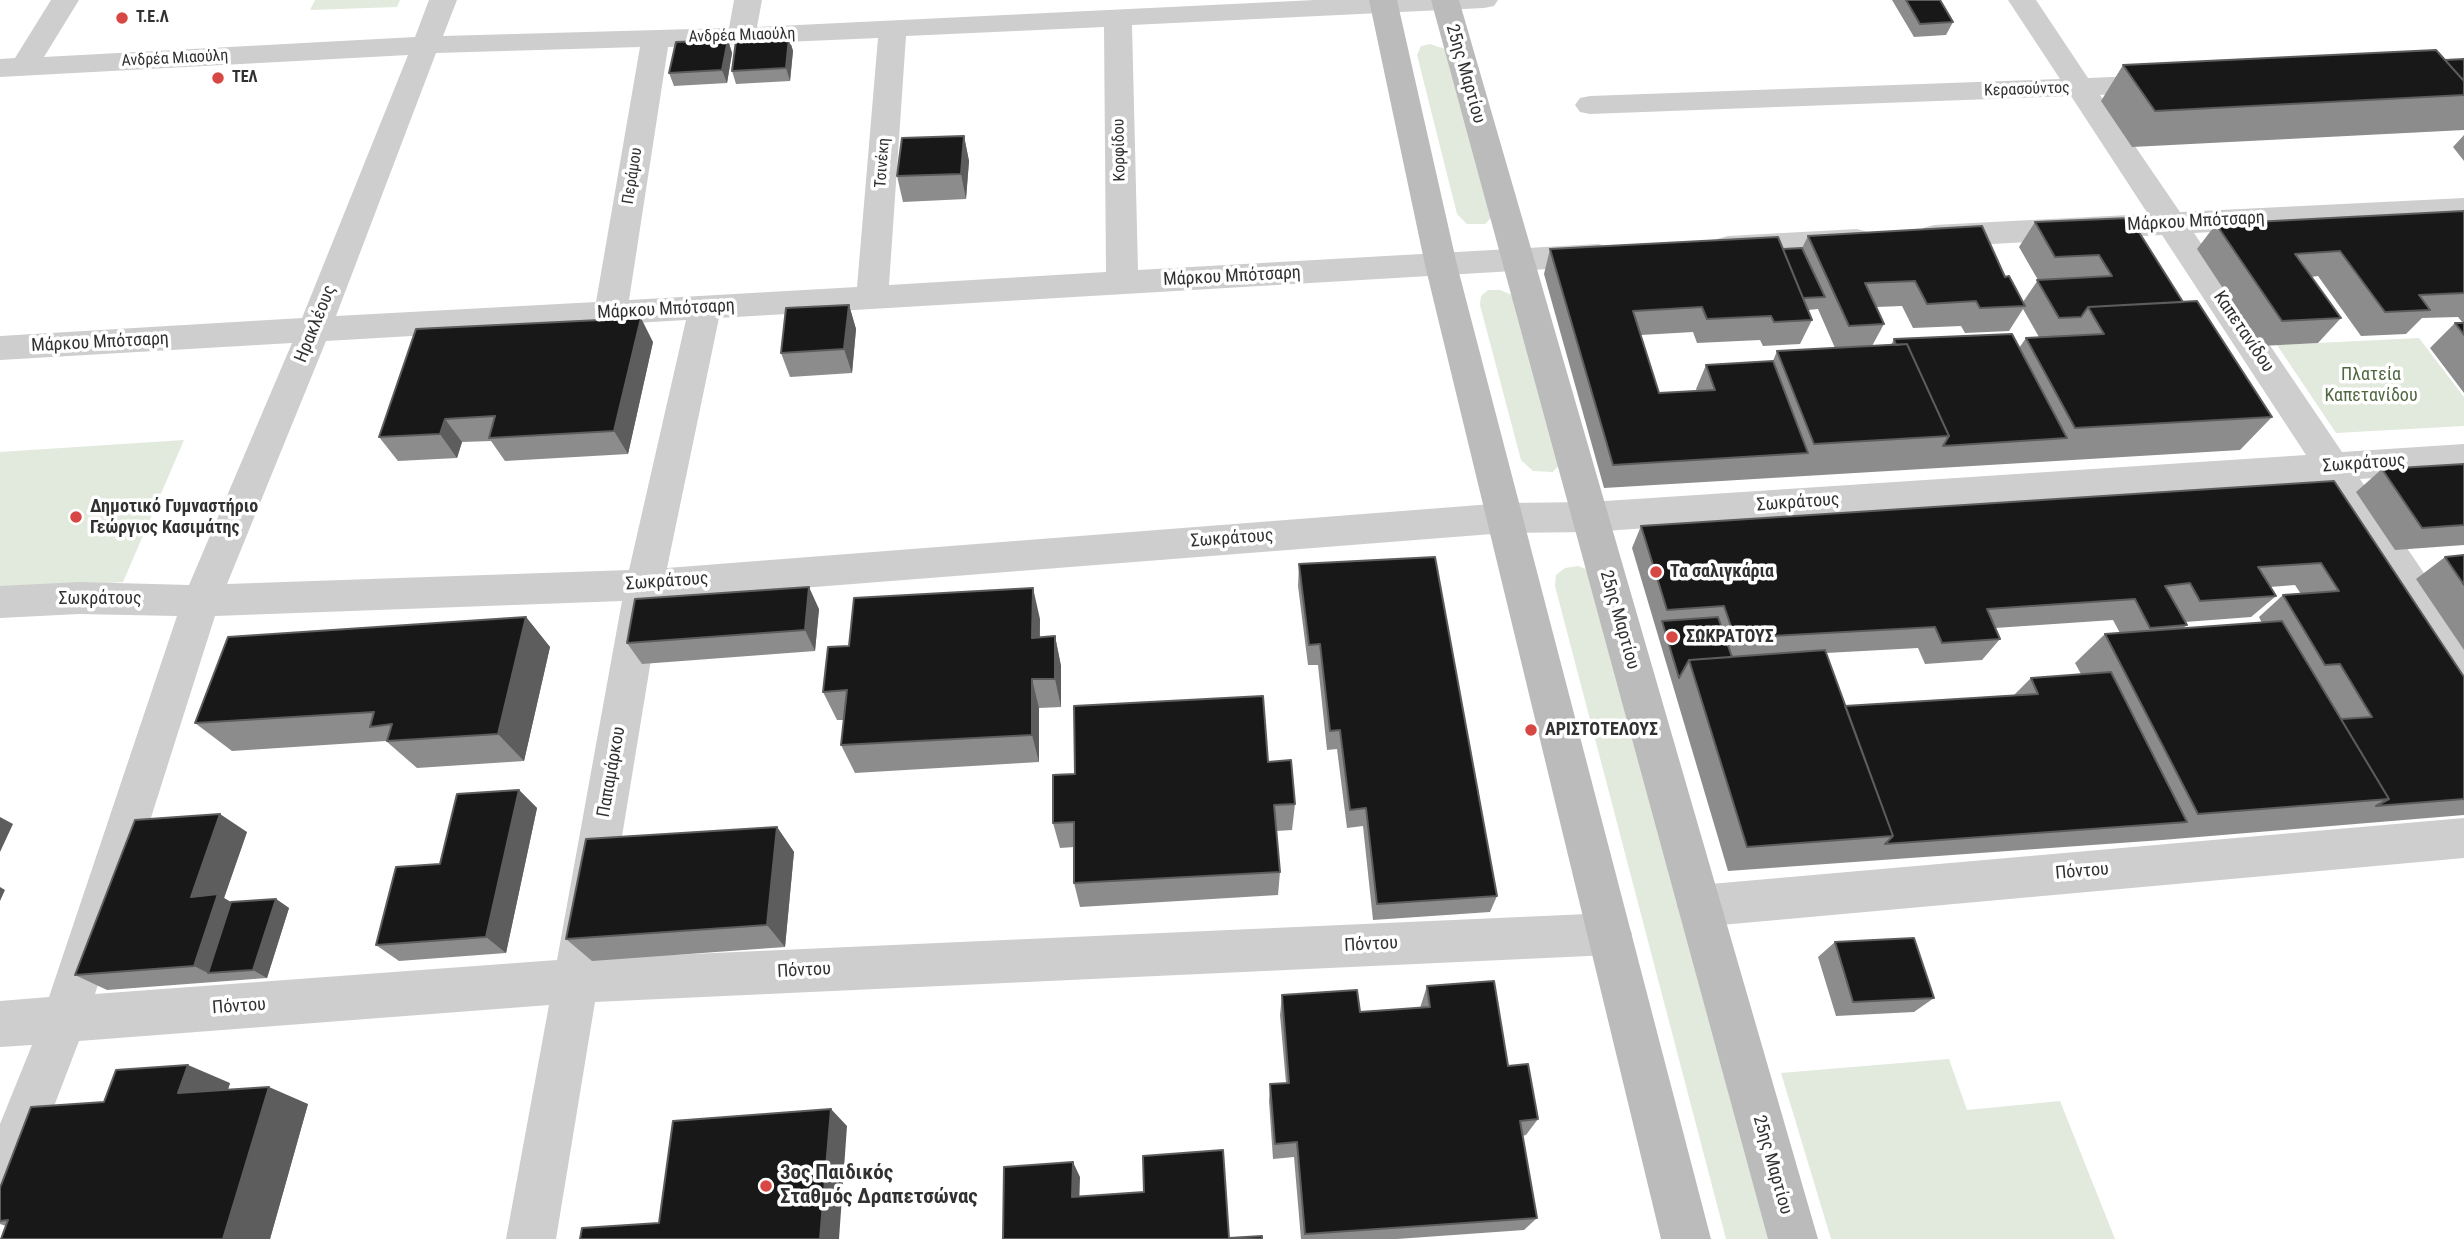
<!DOCTYPE html>
<meta charset="utf-8">
<style>
body{margin:0}
canvas{display:block;background:#fff}
</style>
<canvas width="2464" height="1239"></canvas>
<script>
const c = document.querySelector('canvas').getContext('2d');
c.lineJoin = 'round';
function paint(path, color) {
  c.fillStyle = color;
  c.fill(path, 'evenodd');
}
function strokePath(path, color, width, dash) {
  c.strokeStyle = color;
  c.lineWidth = width;
  c.lineCap = dash ? 'butt' : 'round';
  c.setLineDash(dash || []);
  c.stroke(path);
}
function label(font, color, halo, rows, align = 'center') {
  c.font = font + ' "Roboto Condensed",sans-serif';
  c.lineWidth = 7;
  c.setLineDash([]);
  c.textBaseline = 'middle';
  c.strokeStyle = halo;
  c.fillStyle = color;
  for (const [text, x, y, turn = 0] of rows) {
    c.save();
    c.translate(x, y);
    c.rotate((+turn || 0) * Math.PI / 180);
    c.textAlign = isNaN(turn) ? turn : align;
    if (halo) c.strokeText(text, 0, 0);
    c.fillText(text, 0, 0);
    c.restore();
  }
}
const green = new Path2D(`
 M 315,0 L 400,0 L 397,7 L 310,10 Z
 M 1430,44 L 1448,50 L 1492,217 L 1485,224 L 1467,224 L 1457,214 L 1417,55 L 1421,46 Z
 M 1488,290 L 1500,290 L 1512,295 L 1561,463 L 1553,472 L 1533,471 L 1521,460 L 1480,305 L 1481,296 Z
 M 2419,338 L 2464,397 L 2464,426 L 2336,433 L 2277,345 Z
 M 184,440 L 123,582 L 0,590 L 0,452 Z
 M 1578,566 L 1586,569 L 1784,1239 L 1726,1239 L 1555,586 L 1556,575 L 1565,568 Z
 M 1949,1059 L 1967,1110 L 2060,1101 L 2115,1239 L 1831,1239 L 1781,1073 Z`);
const street = new Path2D(`
 M 51,0 L 79,0 L 44,57 L 415,37 L 429,0 L 457,0 L 443,36 L 729,28 L 734,0 L 762,0 L 757,27 L 1315,0 L 1498,0 L 1494,6 L 1484,8 L 1132,25 L 1138,270 L 1598,244 L 1609,247 L 1614,255 L 1609,263 L 1598,266 L 719,318 L 667,568 L 1505,503 L 1590,502 L 2306,455 L 2162,235 L 1934,247 L 1923,244 L 1918,236 L 1923,228 L 1934,225 L 2148,214 L 2071,96 L 1590,114 L 1580,112 L 1575,105 L 1580,98 L 1590,96 L 2060,79 L 2008,0 L 2036,0 L 2088,78 L 2161,75 L 2171,78 L 2175,84 L 2171,90 L 2100,95 L 2180,212 L 2464,198 L 2464,218 L 2194,233 L 2342,452 L 2464,444 L 2464,472 L 2360,479 L 2464,632 L 2464,681 L 2450,676 L 2323,481 L 1590,532 L 1505,533 L 661,599 L 602,958 L 1610,913 L 1626,919 L 1632,934 L 1626,949 L 1610,955 L 595,1002 L 556,1239 L 506,1239 L 549,1005 L 79,1041 L 17,1203 L 0,1210 L 0,1124 L 32,1045 L 0,1047 L 0,1001 L 49,997 L 177,616 L 79,614 L 0,618 L 0,586 L 79,582 L 189,585 L 292,343 L 0,360 L 0,336 L 302,318 L 408,55 L 0,77 L 0,59 L 15,58 ZM 1104,27 L 1106,272 L 889,285 L 906,36 ZM 878,38 L 857,287 L 629,300 L 668,47 ZM 640,47 L 596,302 L 336,316 L 436,53 ZM 686,320 L 629,570 L 227,584 L 326,341 ZM 622,601 L 557,960 L 95,994 L 215,616 Z
 M 1857,229 L 1868,232 L 1873,240 L 1868,248 L 1728,258 L 1717,255 L 1712,247 L 1717,239 L 1728,236 Z
 M 2464,818 L 2464,858 L 1699,927 L 1684,921 L 1677,906 L 1684,891 L 1699,885 Z`);
const secondary = new Path2D(`
 M 1369,0 L 1397,0 L 1457,265 L 1711,1239 L 1661,1239 L 1425,265 Z
 M 1431,0 L 1459,0 L 1818,1239 L 1768,1239 Z`);
const wall = new Path2D(`
 M 1892,0 L 1940,0 L 1953,22 L 1946,35 L 1914,37 Z
 M 789,38 L 793,51 L 790,81 L 736,84 L 732,71 Z
 M 728,40 L 732,53 L 727,83 L 674,86 L 669,73 Z
 M 2464,59 L 2464,130 L 2132,147 L 2101,101 L 2123,65 Z
 M 2464,135 L 2464,161 L 2453,147 Z
 M 964,136 L 969,161 L 966,199 L 903,202 L 897,176 Z
 M 2464,211 L 2464,393 L 2430,348 L 2455,323 L 2463,323 L 2458,317 L 2422,318 L 2406,334 L 2361,336 L 2318,276 L 2311,277 L 2341,318 L 2318,343 L 2261,346 L 2197,249 L 2216,224 Z
 M 2130,218 L 2183,302 L 2272,417 L 2240,450 L 1604,488 L 1544,274 L 1550,249 L 1783,249 L 1802,248 L 1808,236 L 2005,277 L 2023,302 L 2038,280 L 2019,247 L 2035,222 ZM 1902,306 L 1913,328 L 1961,326 L 1965,333 L 2009,331 L 2023,309 L 2039,337 L 2026,338 L 2019,348 L 1894,339 L 1891,345 L 1872,346 L 1884,324 L 1876,307 ZM 1818,309 L 1835,348 L 1777,351 L 1773,361 L 1706,365 L 1696,389 L 1697,391 L 1659,393 L 1641,335 L 1693,332 L 1697,343 L 1760,340 L 1763,346 L 1800,344 L 1812,320 L 1808,310 Z
 M 849,305 L 856,329 L 852,373 L 790,377 L 781,353 Z
 M 653,342 L 628,454 L 505,461 L 491,441 L 462,442 L 457,458 L 398,461 L 379,437 Z
 M 2464,464 L 2464,545 L 2395,550 L 2356,492 L 2382,469 Z
 M 2334,481 L 2464,677 L 2464,815 L 2162,840 L 1728,871 L 1632,548 L 1641,526 ZM 2295,585 L 2301,594 L 2283,595 L 2259,617 L 2262,623 L 2183,628 L 2187,625 L 2185,622 L 2251,617 L 2276,596 L 2270,587 ZM 2113,620 L 2120,633 L 2105,634 L 2075,663 L 2081,674 L 2031,678 L 2014,695 L 1845,706 L 1826,653 L 1918,648 L 1925,664 L 1982,660 L 2000,639 L 1995,628 Z
 M 2464,555 L 2464,650 L 2416,579 L 2445,557 Z
 M 1299,564 L 1497,896 L 1490,912 L 1373,920 L 1363,826 L 1347,828 L 1337,749 L 1327,750 L 1318,665 L 1308,665 L 1298,586 Z
 M 819,609 L 815,651 L 642,664 L 627,643 Z
 M 526,617 L 550,647 L 524,761 L 417,768 L 386,741 L 232,751 L 195,723 Z
 M 1040,619 L 1040,637 L 1055,636 L 1061,666 L 1061,707 L 1039,708 L 1039,762 L 855,773 L 841,745 L 844,720 L 837,720 L 823,692 L 849,646 Z
 M 1268,762 L 1295,804 L 1292,830 L 1276,831 L 1280,872 L 1278,895 L 1080,907 L 1074,883 L 1074,847 L 1060,848 L 1053,823 Z
 M 519,790 L 537,808 L 506,953 L 399,961 L 376,945 Z
 M 777,827 L 794,852 L 785,947 L 592,961 L 566,939 Z
 M 247,832 L 224,898 L 231,902 L 276,899 L 289,908 L 267,978 L 107,990 L 75,975 Z
 M 1835,942 L 1934,998 L 1914,1012 L 1836,1016 L 1818,957 Z
 M 1427,986 L 1508,1066 L 1538,1119 L 1526,1135 L 1522,1136 L 1537,1218 L 1524,1230 L 1397,1239 L 1301,1239 L 1294,1157 L 1273,1159 L 1269,1101 L 1270,1084 L 1286,1083 L 1280,1015 L 1282,995 L 1360,1012 L 1420,1008 Z
 M 230,1083 L 228,1090 L 308,1104 L 270,1239 L 1,1239 L 6,1226 L 0,1224 L 0,1188 L 104,1102 Z`);
const shadedWall = new Path2D(`
 M 789,38 L 793,51 L 790,81 L 786,68 Z
 M 728,40 L 732,53 L 727,83 L 722,70 Z
 M 964,136 L 969,161 L 966,199 L 961,174 Z
 M 849,305 L 856,329 L 852,373 L 844,349 Z
 M 641,318 L 653,342 L 628,454 L 614,431 Z
 M 445,419 L 462,442 L 457,458 L 440,434 Z
 M 809,587 L 819,609 L 815,651 L 805,630 Z
 M 1033,588 L 1040,619 L 1039,667 L 1032,638 Z
 M 526,617 L 550,647 L 524,761 L 498,734 Z
 M 1055,636 L 1061,666 L 1061,707 L 1055,679 Z
 M 1032,679 L 1039,708 L 1039,762 L 1032,735 Z
 M 519,790 L 537,808 L 506,953 L 486,937 Z
 M 220,814 L 247,832 L 224,898 L 245,911 L 208,973 L 194,966 L 191,897 Z
 M 0,817 L 13,824 L 0,852 Z
 M 777,827 L 794,852 L 785,947 L 767,925 Z
 M 0,887 L 5,890 L 0,901 Z
 M 276,899 L 289,908 L 267,978 L 253,970 Z
 M 188,1065 L 230,1083 L 221,1110 L 178,1093 Z
 M 269,1087 L 308,1104 L 270,1239 L 223,1239 Z
 M 831,1109 L 847,1126 L 839,1239 L 820,1239 Z
 M 1073,1162 L 1080,1177 L 1079,1210 L 1072,1197 Z`);
const building = new Path2D(`
 M 1906,0 L 1940,0 L 1953,22 L 1920,24 Z
 M 789,38 L 786,68 L 732,71 L 736,41 Z
 M 728,40 L 722,70 L 669,73 L 676,42 Z
 M 2436,50 L 2464,81 L 2464,95 L 2155,111 L 2123,65 Z
 M 2464,59 L 2464,81 L 2445,60 Z
 M 964,136 L 961,174 L 897,176 L 902,138 Z
 M 2464,211 L 2464,293 L 2419,295 L 2430,310 L 2385,312 L 2340,251 L 2295,254 L 2341,318 L 2282,321 L 2216,224 Z
 M 2130,218 L 2183,302 L 2088,307 L 2081,317 L 2059,318 L 2037,280 L 2112,276 L 2099,255 L 2055,257 L 2035,222 Z
 M 1982,226 L 2005,277 L 2009,276 L 2025,306 L 1980,308 L 1976,301 L 1927,304 L 1915,281 L 1865,283 L 1884,324 L 1849,326 L 1808,236 Z
 M 1778,237 L 1812,320 L 1774,322 L 1771,316 L 1707,319 L 1702,307 L 1633,311 L 1659,393 L 1715,390 L 1706,365 L 1773,361 L 1808,453 L 1613,465 L 1550,249 Z
 M 1802,248 L 1825,297 L 1803,298 L 1783,249 Z
 M 2197,301 L 2272,417 L 2075,428 L 2026,338 L 2104,334 L 2088,307 Z
 M 849,305 L 844,349 L 781,353 L 786,308 Z
 M 641,318 L 614,431 L 489,438 L 495,416 L 445,419 L 440,434 L 379,437 L 416,329 Z
 M 2455,323 L 2464,323 L 2464,335 Z
 M 2012,334 L 2067,438 L 1943,446 L 1949,436 L 1907,344 L 1896,345 L 1894,339 Z
 M 1907,344 L 1949,436 L 1814,444 L 1777,351 Z
 M 2464,464 L 2464,525 L 2422,528 L 2382,469 Z
 M 2334,481 L 2464,677 L 2464,799 L 2376,806 L 2389,799 L 2341,719 L 2372,717 L 2340,664 L 2325,665 L 2283,595 L 2339,591 L 2321,563 L 2258,567 L 2276,596 L 2200,601 L 2190,583 L 2165,586 L 2187,625 L 2150,628 L 2135,599 L 1987,609 L 2000,639 L 1942,643 L 1935,627 L 1735,638 L 1724,606 L 1667,610 L 1641,526 Z
 M 2464,555 L 2464,585 L 2445,557 Z
 M 1435,557 L 1497,896 L 1377,904 L 1366,808 L 1350,810 L 1340,730 L 1330,731 L 1320,644 L 1309,645 L 1299,564 Z
 M 809,587 L 805,630 L 627,643 L 635,599 Z
 M 1033,588 L 1032,638 L 1055,636 L 1055,679 L 1032,679 L 1032,735 L 841,745 L 847,690 L 823,692 L 828,647 L 849,646 L 854,598 Z
 M 526,617 L 498,734 L 387,741 L 392,724 L 370,727 L 374,712 L 195,723 L 228,637 Z
 M 1718,617 L 1732,657 L 1689,660 L 1679,678 L 1662,621 Z
 M 2282,621 L 2389,799 L 2198,814 L 2105,634 Z
 M 1825,650 L 1893,836 L 1747,847 L 1689,660 Z
 M 2111,672 L 2187,822 L 1885,844 L 1893,836 L 1845,706 L 2038,694 L 2031,678 Z
 M 1263,696 L 1268,762 L 1291,760 L 1295,804 L 1274,805 L 1280,872 L 1074,883 L 1074,822 L 1053,823 L 1053,775 L 1075,774 L 1074,706 Z
 M 519,790 L 486,937 L 376,945 L 396,867 L 440,864 L 457,794 Z
 M 220,814 L 191,897 L 218,894 L 194,966 L 75,975 L 135,820 Z
 M 777,827 L 767,925 L 566,939 L 586,839 Z
 M 276,899 L 253,970 L 208,973 L 231,902 Z
 M 1914,938 L 1934,998 L 1853,1002 L 1835,942 Z
 M 1494,981 L 1508,1066 L 1528,1064 L 1538,1119 L 1520,1121 L 1537,1218 L 1305,1234 L 1297,1142 L 1275,1144 L 1270,1084 L 1289,1083 L 1282,995 L 1357,990 L 1360,1012 L 1430,1007 L 1427,986 Z
 M 188,1065 L 178,1093 L 269,1087 L 223,1239 L 1,1239 L 8,1220 L 0,1221 L 0,1188 L 31,1107 L 104,1102 L 116,1070 Z
 M 831,1109 L 820,1239 L 580,1239 L 582,1228 L 659,1223 L 673,1121 Z
 M 1223,1150 L 1229,1238 L 1262,1236 L 1262,1239 L 1003,1239 L 1004,1167 L 1073,1162 L 1072,1197 L 1144,1192 L 1143,1156 Z`);
const markers = [
 [122,18,7,"#d74743"],
 [218,78,7,"#d74743"],
 [76,517,7,"#d74743"],
 [1656,572,7,"#d74743"],
 [1672,637,7,"#d74743"],
 [1531,730,7,"#d74743"],
 [766,1186,7,"#d74743"]
];
const farPoinames = [
 ["Τ.Ε.Λ",136,18],
 ["ΤΕΛ",232,78]
];
const farStreetnames = [
 ["Ανδρέα Μιαούλη",742,36,-2],
 ["Ανδρέα Μιαούλη",175,59,-3],
 ["Κερασούντος",2027,90,-2],
 ["Κορφίδου",1120,150,-91],
 ["Τσινέκη",883,163,-86],
 ["Περάμου",633,176,-81]
];
const streetNames = [
 ["25ης Μαρτίου",1465,74,74],
 ["Μάρκου Μπότσαρη",2196,222,-3],
 ["Μάρκου Μπότσαρη",1232,277,-3],
 ["Μάρκου Μπότσαρη",666,310,-3],
 ["Ηρακλέους",316,324,-68],
 ["Καπετανίδου",2243,332,56],
 ["Μάρκου Μπότσαρη",100,343,-3],
 ["Σωκράτους",2364,464,-4],
 ["Σωκράτους",1798,503,-4],
 ["Σωκράτους",1232,539,-4],
 ["Σωκράτους",667,582,-4],
 ["Σωκράτους",100,599],
 ["25ης Μαρτίου",1619,620,74],
 ["Παπαμάρκου",612,772,-80],
 ["Πόντου",2082,872,-5],
 ["Πόντου",1371,945,-3],
 ["Πόντου",804,971,-3],
 ["Πόντου",239,1007,-4],
 ["25ης Μαρτίου",1772,1165,74]
];
const parkNames = [
 ["Πλατεία",2371,375],
 ["Καπετανίδου",2371,396]
];
const poiNames = [
 ["Δημοτικό Γυμναστήριο",90,507],
 ["Γεώργιος Κασιμάτης",90,528],
 ["Τα σαλιγκάρια",1670,572],
 ["ΣΩΚΡΑΤΟΥΣ",1686,637],
 ["ΑΡΙΣΤΟΤΕΛΟΥΣ",1545,730]
];
const nearPoinames = [
 ["3ος Παιδικός",780,1174],
 ["Σταθμός Δραπετσώνας",780,1198]
];
paint(green, '#e2e9dd');
paint(street, '#cecece');
paint(secondary, '#bbb');
paint(wall, '#8c8c8c');
paint(shadedWall, '#5d5d5d');
paint(building, '#181818');
strokePath(building, '#5d5d5d', 2);
for (const [x, y, r, color] of markers) {
  const dot = new Path2D();
  dot.arc(x, y, r, 0, 2 * Math.PI);
  c.fillStyle = color;
  c.fill(dot);
  strokePath(dot, '#fff', 2.5);
}
label('bold 16px', '#313131', '#fff', farPoinames, 'left');
label('16px', '#313131', '#fff', farStreetnames);
label('18px', '#313131', '#fff', streetNames);
label('18px', '#506941', '#fff', parkNames);
label('bold 18px', '#313131', '#fff', poiNames, 'left');
label('bold 21px', '#313131', '#fff', nearPoinames, 'left');
</script>
